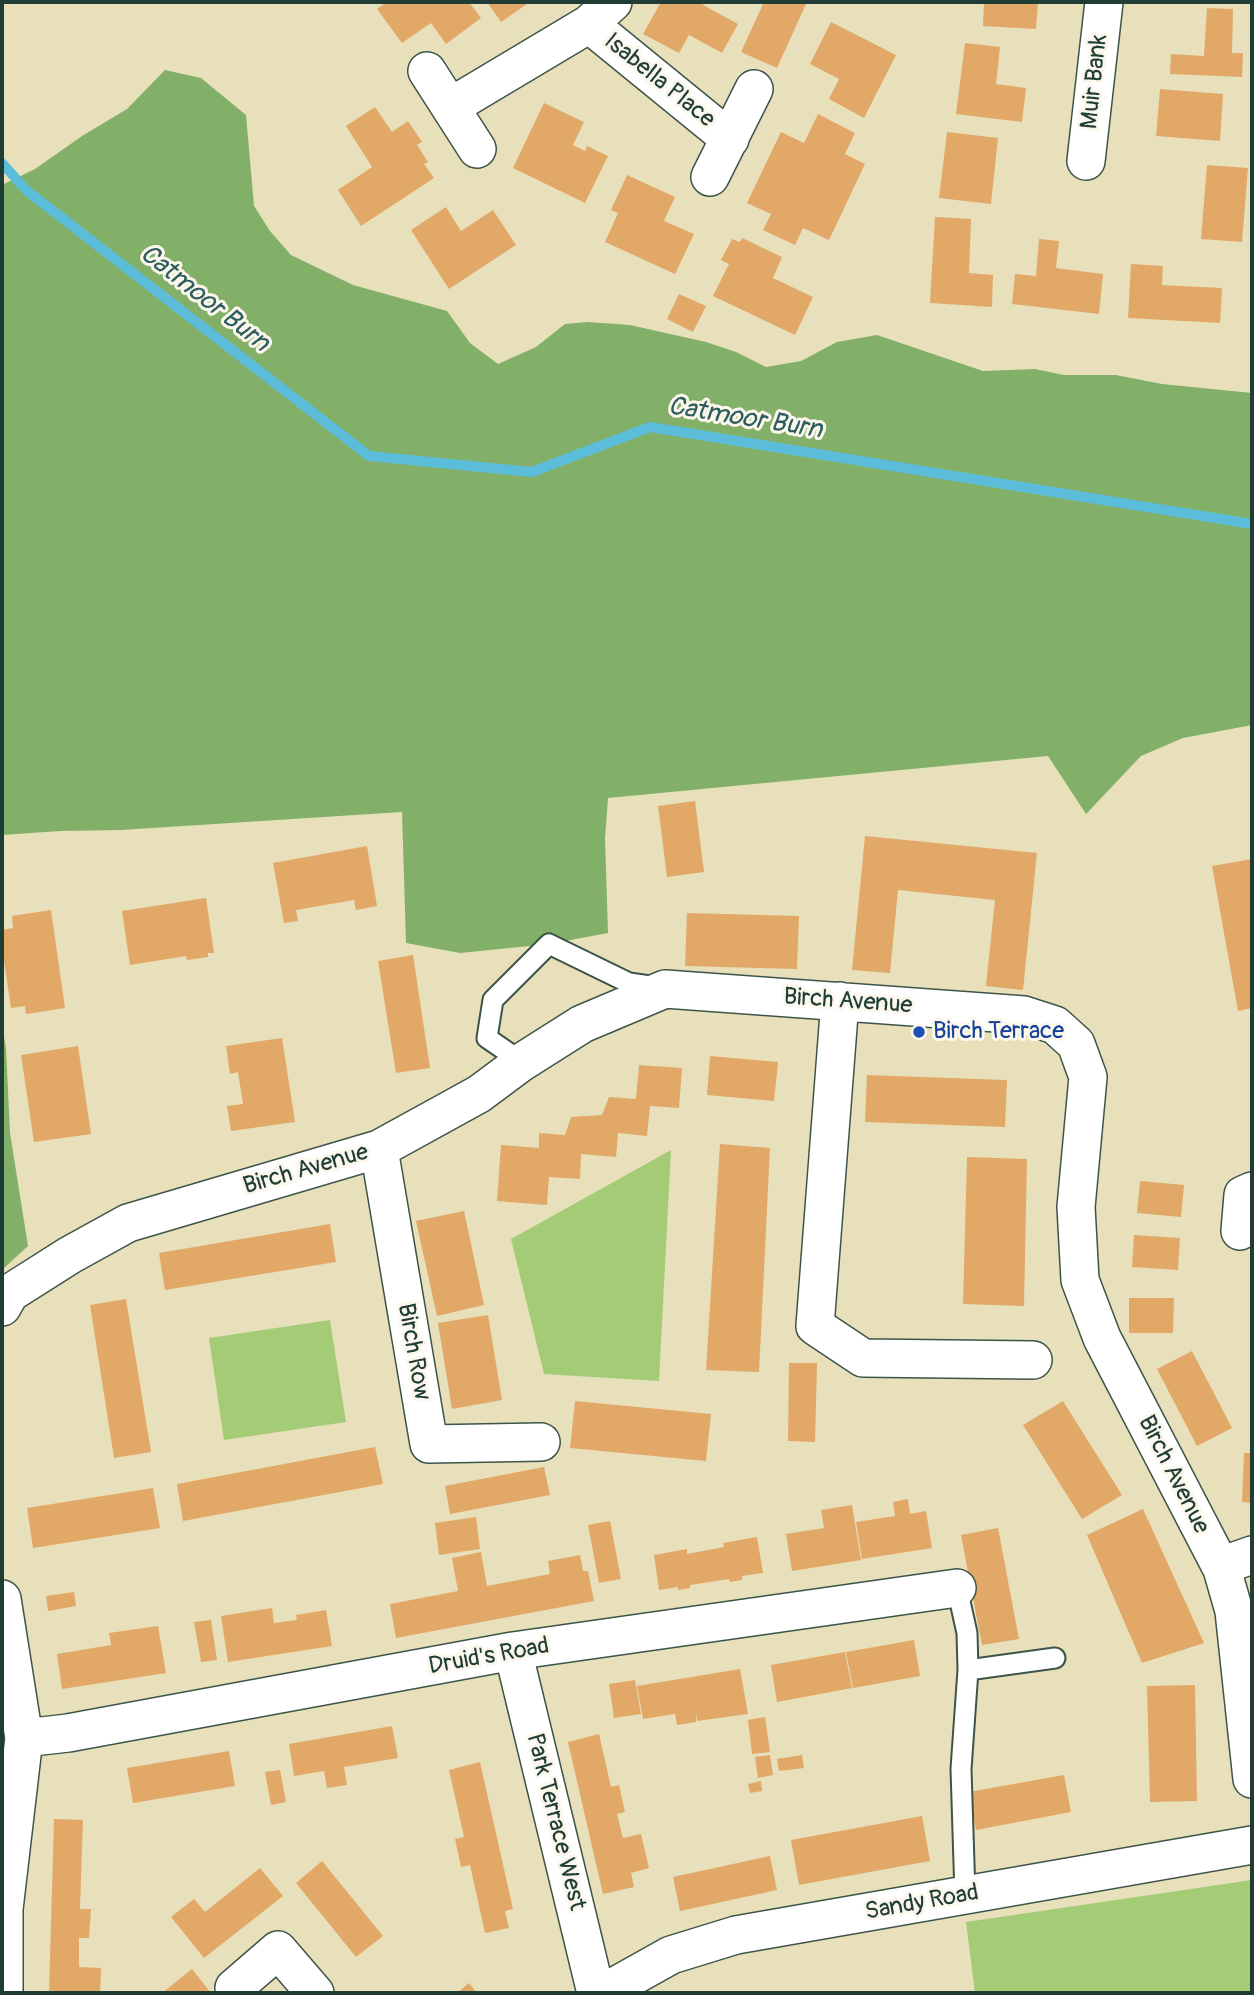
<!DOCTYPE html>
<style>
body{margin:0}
#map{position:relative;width:1254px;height:1995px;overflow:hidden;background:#e7e0bb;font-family:Pangolin,sans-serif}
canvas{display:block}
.frame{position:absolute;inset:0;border:4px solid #1f3d34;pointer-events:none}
</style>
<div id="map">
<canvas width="1254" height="1995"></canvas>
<div class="frame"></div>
</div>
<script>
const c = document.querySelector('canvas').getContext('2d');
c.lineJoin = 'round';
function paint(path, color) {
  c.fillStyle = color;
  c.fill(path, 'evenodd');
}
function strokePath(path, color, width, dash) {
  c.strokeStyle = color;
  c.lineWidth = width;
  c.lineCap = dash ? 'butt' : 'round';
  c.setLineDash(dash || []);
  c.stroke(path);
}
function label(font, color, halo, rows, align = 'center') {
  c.font = font + ' Pangolin,sans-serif';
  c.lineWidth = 6;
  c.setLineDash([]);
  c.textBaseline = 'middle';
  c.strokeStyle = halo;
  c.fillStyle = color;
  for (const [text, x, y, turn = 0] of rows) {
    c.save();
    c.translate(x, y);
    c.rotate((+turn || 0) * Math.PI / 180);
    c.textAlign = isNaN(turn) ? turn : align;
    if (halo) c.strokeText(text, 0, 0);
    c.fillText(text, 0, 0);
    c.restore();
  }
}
const green = new Path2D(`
 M 671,1150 L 659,1381 L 544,1374 L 511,1239 Z
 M 330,1320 L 346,1422 L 224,1440 L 209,1338 Z
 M 1252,1880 L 1252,1993 L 975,1993 L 966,1922 Z`);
const forest = new Path2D(`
 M 165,70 L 201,78 L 246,115 L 254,206 L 270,231 L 291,255 L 353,285 L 447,311 L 470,343 L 498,364 L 536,347 L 565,324 L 588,322 L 630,325 L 706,342 L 736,352 L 766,367 L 801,361 L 837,342 L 877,335 L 983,371 L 1035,369 L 1064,375 L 1116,375 L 1162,384 L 1252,393 L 1252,725 L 1183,738 L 1141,756 L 1086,814 L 1048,756 L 608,798 L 605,838 L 608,933 L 549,944 L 460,953 L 406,943 L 402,812 L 121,830 L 60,831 L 2,835 L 2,185 L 35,169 L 82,136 L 127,109 Z
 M 2,1025 L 6,1048 L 10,1133 L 28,1246 L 2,1270 Z`);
const stream = new Path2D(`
 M 2,163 L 26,190 L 369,456 L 532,472 L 650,427 L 1252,524`);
const building = new Path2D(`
 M 387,2 L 469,2 L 481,18 L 446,44 L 431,23 L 402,43 L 377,9 Z
 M 487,2 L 530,2 L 501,22 Z
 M 661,2 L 705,2 L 703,5 L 738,24 L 722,53 L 689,35 L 679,53 L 643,34 Z
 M 764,2 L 800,2 L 806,4 L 777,68 L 741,52 Z
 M 984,2 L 1038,2 L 1036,29 L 983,26 Z
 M 1207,8 L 1233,9 L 1232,53 L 1243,53 L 1242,77 L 1170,74 L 1171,54 L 1204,56 Z
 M 831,22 L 896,55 L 864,118 L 829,99 L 839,79 L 810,64 Z
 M 965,43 L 1000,47 L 996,84 L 1026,88 L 1022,122 L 956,114 Z
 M 1160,89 L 1223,94 L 1220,141 L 1156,136 Z
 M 544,103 L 584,122 L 573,145 L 585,151 L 587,146 L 608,156 L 585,203 L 513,168 Z
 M 375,107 L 392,132 L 408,121 L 422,142 L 417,145 L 428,162 L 424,164 L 434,178 L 361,226 L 338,190 L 372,167 L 346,126 Z
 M 818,114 L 855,133 L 845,154 L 865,164 L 829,240 L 803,228 L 795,245 L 763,230 L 771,214 L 747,203 L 781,132 L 804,143 Z
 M 947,132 L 998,138 L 991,204 L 939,198 Z
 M 1207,165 L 1248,168 L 1242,242 L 1201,239 Z
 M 627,175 L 675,197 L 664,221 L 694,234 L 675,274 L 605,242 L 618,213 L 611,210 Z
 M 446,207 L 461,231 L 493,210 L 516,245 L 449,289 L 411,230 Z
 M 935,217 L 971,219 L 969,273 L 993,275 L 992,307 L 930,303 Z
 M 742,238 L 782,257 L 773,278 L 813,297 L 795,335 L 713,296 L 729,264 L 721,260 L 732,239 L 740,242 Z
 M 1039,239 L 1059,241 L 1056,268 L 1103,274 L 1099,314 L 1012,304 L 1015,274 L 1036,276 Z
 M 1131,264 L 1163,266 L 1162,285 L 1222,288 L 1220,323 L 1128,318 Z
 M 679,294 L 706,306 L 693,332 L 667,319 Z
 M 695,801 L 704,872 L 667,877 L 658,806 Z
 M 865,836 L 1037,853 L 1023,990 L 986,986 L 995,900 L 898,890 L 890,973 L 852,970 Z
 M 367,846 L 377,906 L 356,910 L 354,900 L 296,910 L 298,921 L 284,923 L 273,863 Z
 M 1252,859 L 1252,1008 L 1238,1011 L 1212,866 Z
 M 206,898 L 214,953 L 208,953 L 208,957 L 187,960 L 186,956 L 130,965 L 122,911 Z
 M 51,910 L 65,1008 L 26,1014 L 25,1006 L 11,1008 L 2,947 L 2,930 L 13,928 L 12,916 Z
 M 687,913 L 799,916 L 797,969 L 685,966 Z
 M 413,955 L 430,1068 L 396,1073 L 378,961 Z
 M 282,1038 L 295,1122 L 231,1131 L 227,1106 L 243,1104 L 238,1072 L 230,1074 L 226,1046 Z
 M 78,1046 L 91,1134 L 34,1142 L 21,1055 Z
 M 710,1056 L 778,1062 L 774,1101 L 707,1095 Z
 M 639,1065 L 682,1068 L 679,1108 L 650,1106 L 647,1136 L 618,1133 L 616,1157 L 581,1154 L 580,1179 L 549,1177 L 547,1205 L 497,1201 L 501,1145 L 539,1148 L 539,1133 L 565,1135 L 571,1117 L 602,1115 L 609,1097 L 636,1099 Z
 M 867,1075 L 1007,1080 L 1005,1127 L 865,1122 Z
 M 720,1144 L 770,1148 L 759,1372 L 706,1370 Z
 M 967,1157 L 1027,1159 L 1024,1306 L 963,1304 Z
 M 1140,1181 L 1184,1185 L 1181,1217 L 1137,1213 Z
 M 464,1211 L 484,1305 L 437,1316 L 416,1221 Z
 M 330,1224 L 336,1262 L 165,1290 L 159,1253 Z
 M 1134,1235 L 1180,1238 L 1178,1270 L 1132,1267 Z
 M 1129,1298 L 1174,1298 L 1173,1333 L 1129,1333 Z
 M 126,1299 L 151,1452 L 114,1458 L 90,1305 Z
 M 488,1315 L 502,1400 L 452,1409 L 438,1323 Z
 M 1192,1351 L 1232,1428 L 1197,1446 L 1157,1369 Z
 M 789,1363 L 817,1363 L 815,1442 L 788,1441 Z
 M 575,1401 L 711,1414 L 706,1461 L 570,1448 Z
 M 1063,1401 L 1122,1495 L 1082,1519 L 1023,1425 Z
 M 375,1447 L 383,1484 L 183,1521 L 177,1484 Z
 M 1244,1453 L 1252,1453 L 1252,1503 L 1242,1502 Z
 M 544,1467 L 550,1495 L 450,1514 L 445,1486 Z
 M 153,1488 L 160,1528 L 33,1548 L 27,1508 Z
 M 908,1499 L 910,1514 L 926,1511 L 932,1548 L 862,1559 L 856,1522 L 895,1516 L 893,1502 Z
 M 852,1505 L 861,1560 L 792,1571 L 786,1534 L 824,1528 L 821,1510 Z
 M 1143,1509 L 1204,1643 L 1142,1663 L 1087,1535 Z
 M 476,1517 L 480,1549 L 439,1555 L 435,1523 Z
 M 610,1521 L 621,1579 L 599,1583 L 588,1525 Z
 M 998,1528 L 1019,1639 L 982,1645 L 961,1535 Z
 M 757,1537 L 763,1573 L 742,1576 L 742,1580 L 730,1582 L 729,1579 L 690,1585 L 690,1588 L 678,1590 L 678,1587 L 659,1590 L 654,1555 L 687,1549 L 687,1554 L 724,1547 L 723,1543 Z
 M 481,1552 L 487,1586 L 550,1574 L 548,1561 L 580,1555 L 583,1571 L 588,1571 L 594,1601 L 396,1638 L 390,1604 L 458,1591 L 452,1558 Z
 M 74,1592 L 76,1606 L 48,1611 L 46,1596 Z
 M 272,1608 L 274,1623 L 297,1620 L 296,1615 L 326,1610 L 332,1646 L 228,1662 L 221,1616 Z
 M 211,1620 L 217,1660 L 201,1662 L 194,1622 Z
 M 158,1626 L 166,1673 L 62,1689 L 57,1654 L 111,1645 L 109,1633 Z
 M 914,1640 L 920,1676 L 853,1688 L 846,1652 Z
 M 845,1652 L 852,1688 L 777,1702 L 771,1665 Z
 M 740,1669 L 748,1714 L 697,1721 L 696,1711 L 696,1722 L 677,1725 L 675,1714 L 643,1719 L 637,1686 Z
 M 635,1680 L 641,1714 L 614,1718 L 609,1684 Z
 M 1195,1685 L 1197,1801 L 1150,1802 L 1147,1686 Z
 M 765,1717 L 770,1752 L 752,1754 L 748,1720 Z
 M 392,1726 L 398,1758 L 344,1767 L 347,1785 L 327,1788 L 324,1771 L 294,1776 L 289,1744 Z
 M 599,1734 L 611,1787 L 619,1785 L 625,1812 L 617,1814 L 623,1838 L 641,1834 L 649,1868 L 631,1873 L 634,1887 L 603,1894 L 568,1742 Z
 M 229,1751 L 235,1786 L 133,1803 L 127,1768 Z
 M 770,1755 L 773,1775 L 758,1778 L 755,1757 Z
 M 802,1755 L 804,1768 L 779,1771 L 777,1759 Z
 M 480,1762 L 513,1909 L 505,1911 L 509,1928 L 485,1933 L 470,1865 L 461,1867 L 455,1839 L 464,1837 L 449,1770 Z
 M 280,1770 L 286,1802 L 271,1805 L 265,1772 Z
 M 1064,1775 L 1071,1812 L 976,1830 L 969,1792 Z
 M 761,1781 L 762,1791 L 750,1793 L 748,1784 Z
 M 922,1816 L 930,1861 L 799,1885 L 791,1840 Z
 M 54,1819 L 83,1820 L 80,1909 L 91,1909 L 89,1938 L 79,1938 L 79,1967 L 101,1968 L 100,1993 L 49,1993 Z
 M 770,1856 L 777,1890 L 680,1911 L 673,1877 Z
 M 322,1861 L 383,1936 L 356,1957 L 296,1883 Z
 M 260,1868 L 283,1896 L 204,1958 L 171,1917 L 194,1899 L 205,1912 Z
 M 192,1969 L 211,1993 L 162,1993 Z
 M 469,1983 L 477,1993 L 457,1993 Z`);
const lane = new Path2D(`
 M 522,1062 L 487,1038 L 493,1000 L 549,944 L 629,983 L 657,987
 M 957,1588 L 967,1633 L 968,1670 L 961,1769 L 965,1895
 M 968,1670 L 1055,1658`);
const street = new Path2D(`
 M 589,24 L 730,139
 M 427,71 L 477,149
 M 450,107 L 589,24 L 613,2
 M 1086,161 L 1104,2
 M 710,177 L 754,89
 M 840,1001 L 815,1326 L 863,1358 L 1033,1360
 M 379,1149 L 429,1444 L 541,1442
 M 1240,1231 L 1243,1195 L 1252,1191
 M 2,1307 L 10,1293 L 70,1255 L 128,1223 L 379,1149 L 479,1094 L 522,1062 L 582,1024 L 665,989 L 1024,1015 L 1055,1025 L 1076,1044 L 1088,1077 L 1076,1207 L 1080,1280 L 1102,1338 L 1222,1569 L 1234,1611 L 1252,1779
 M 1222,1569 L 1235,1561 L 1252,1555
 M 2,1599 L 24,1738 L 4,1909 L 4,1993
 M 513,1651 L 596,1993
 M 24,1738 L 68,1733 L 513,1651 L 957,1588
 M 234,1988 L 278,1950 L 315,1993
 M 603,1993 L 671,1955 L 736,1935 L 1252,1845`);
const markers = [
 [919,1032,7,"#1a4fb4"]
];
const streetNames = [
 ["Isabella Place",659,81,39],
 ["Muir Bank",1095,82,-84],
 ["Birch Avenue",848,1002,4],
 ["Birch Avenue",306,1170,-16],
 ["Birch Row",413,1352,80],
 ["Birch Avenue",1173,1475,63],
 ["Druid's Road",489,1657,-10],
 ["Park Terrace West",555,1822,76],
 ["Sandy Road",922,1903,-10]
];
const transitNames = [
 ["Birch Terrace",933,1032]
];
const waterNames = [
 ["Catmoor Burn",204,299,38],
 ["Catmoor Burn",745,419,9]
];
paint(green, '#a4cc77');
paint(forest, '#83b068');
strokePath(stream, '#5cbdda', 10);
paint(building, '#e2a868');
strokePath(lane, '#3d5548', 23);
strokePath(street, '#3d5548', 40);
strokePath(lane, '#fff', 19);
strokePath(street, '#fff', 37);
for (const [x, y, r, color] of markers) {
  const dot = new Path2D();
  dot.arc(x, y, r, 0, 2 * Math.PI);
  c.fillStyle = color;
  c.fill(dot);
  strokePath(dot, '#fbf7ec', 2.5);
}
label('24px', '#1f3d34', '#fbf7ec', streetNames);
label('24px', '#164399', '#fbf7ec', transitNames, 'left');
label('italic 26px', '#2e5d5e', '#fbf7ec', waterNames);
</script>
